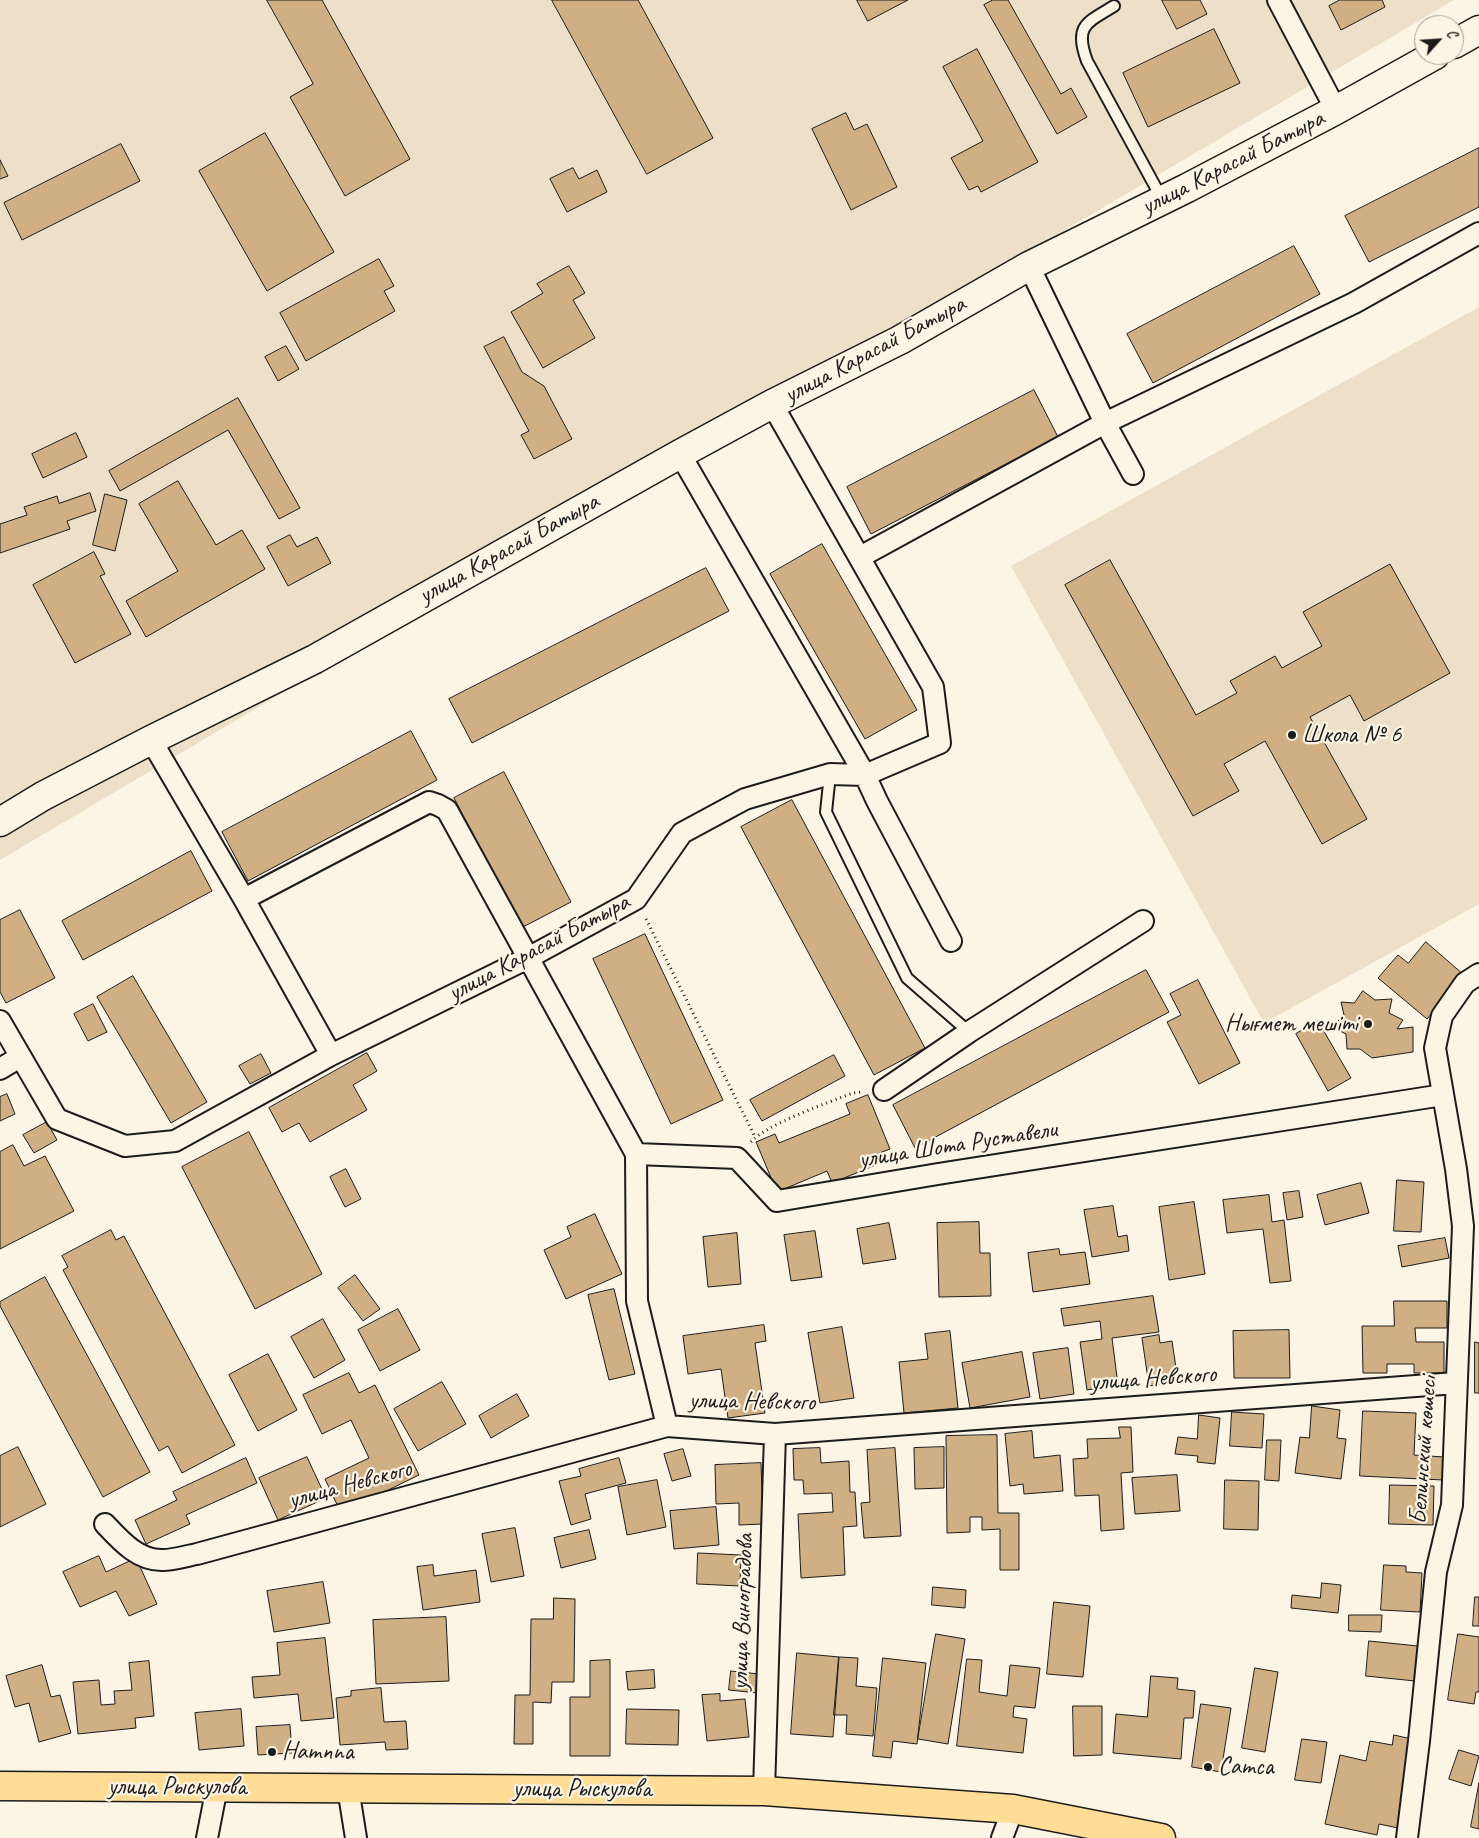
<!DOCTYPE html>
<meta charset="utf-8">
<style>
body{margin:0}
#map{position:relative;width:1479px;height:1838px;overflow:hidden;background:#fcf5e5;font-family:Caveat,sans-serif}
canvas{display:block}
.north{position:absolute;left:1414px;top:15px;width:50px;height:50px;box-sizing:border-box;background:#fcf5e5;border:1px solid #a29e95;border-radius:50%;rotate:64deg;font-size:14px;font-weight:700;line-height:20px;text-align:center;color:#1c1c1c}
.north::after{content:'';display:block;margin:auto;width:18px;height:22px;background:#1c1c1c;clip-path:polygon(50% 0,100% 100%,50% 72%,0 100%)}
</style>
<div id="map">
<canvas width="1479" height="1838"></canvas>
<div class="north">С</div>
</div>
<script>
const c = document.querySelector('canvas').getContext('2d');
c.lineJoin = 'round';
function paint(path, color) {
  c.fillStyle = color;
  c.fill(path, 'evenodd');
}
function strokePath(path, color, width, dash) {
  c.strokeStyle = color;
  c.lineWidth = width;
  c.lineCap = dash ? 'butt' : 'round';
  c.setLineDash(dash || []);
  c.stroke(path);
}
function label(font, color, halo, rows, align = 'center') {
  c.font = font + ' Caveat,sans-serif';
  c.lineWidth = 4.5;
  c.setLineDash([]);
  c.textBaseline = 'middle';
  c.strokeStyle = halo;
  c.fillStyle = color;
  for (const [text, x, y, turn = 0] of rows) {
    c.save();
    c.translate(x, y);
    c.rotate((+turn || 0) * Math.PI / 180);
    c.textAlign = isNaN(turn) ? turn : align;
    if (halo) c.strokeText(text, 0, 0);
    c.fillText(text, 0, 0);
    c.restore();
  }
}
const built = new Path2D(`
 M 0,0 L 1454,0 L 0,860 Z
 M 1479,307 L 1479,904 L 1264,1023 L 1011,566 Z`);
const building = new Path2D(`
 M 267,0 L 322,0 L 410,159 L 345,196 L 290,97 L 313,84 Z
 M 552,0 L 638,0 L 713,138 L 647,174 Z
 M 857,0 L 908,0 L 868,21 Z
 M 993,0 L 1008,0 L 1061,94 L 1071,88 L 1087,117 L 1057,134 L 984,5 Z
 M 1162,0 L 1200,0 L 1207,14 L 1177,29 Z
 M 1340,0 L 1382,0 L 1385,7 L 1341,30 L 1329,6 Z
 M 1214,29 L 1240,83 L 1148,127 L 1123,73 Z
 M 977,49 L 1038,162 L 981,192 L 978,186 L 969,190 L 951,158 L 983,141 L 943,67 Z
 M 846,113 L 854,130 L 867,124 L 897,187 L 851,210 L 812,129 Z
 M 265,133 L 334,252 L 267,291 L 199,171 Z
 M 121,144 L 140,181 L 22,240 L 4,203 Z
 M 1479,148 L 1479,207 L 1369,262 L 1345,216 Z
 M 0,160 L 8,176 L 0,179 Z
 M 573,168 L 579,179 L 597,170 L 607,192 L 567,212 L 550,179 Z
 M 1294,246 L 1320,294 L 1153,383 L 1127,334 Z
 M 379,259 L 394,286 L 384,291 L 395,311 L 306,361 L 280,313 Z
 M 569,266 L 585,293 L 573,300 L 595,338 L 543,368 L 511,312 L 543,293 L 537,284 Z
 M 504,337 L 522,372 L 544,386 L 572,439 L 534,459 L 521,435 L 529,431 L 484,347 Z
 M 286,346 L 299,369 L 278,381 L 265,357 Z
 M 1034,390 L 1058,437 L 871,534 L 847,487 Z
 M 238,398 L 300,508 L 279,519 L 228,430 L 120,491 L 109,471 Z
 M 76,433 L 87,457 L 43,478 L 32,454 Z
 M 178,481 L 216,545 L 242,530 L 265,569 L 146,637 L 126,601 L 178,571 L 139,504 Z
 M 90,493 L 96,511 L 67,521 L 70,529 L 0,553 L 0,524 L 27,515 L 24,507 L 57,496 L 59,503 Z
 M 105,494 L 127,500 L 115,551 L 93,545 Z
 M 290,535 L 297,547 L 317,537 L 331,563 L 288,586 L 267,547 Z
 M 822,544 L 917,710 L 865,739 L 770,574 Z
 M 94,552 L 105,574 L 100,576 L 131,634 L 75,663 L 33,585 Z
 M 1110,560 L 1196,715 L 1237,693 L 1230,681 L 1275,656 L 1282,668 L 1322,646 L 1303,612 L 1390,564 L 1450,673 L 1364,721 L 1350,695 L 1310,717 L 1367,819 L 1322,844 L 1265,741 L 1224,764 L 1239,791 L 1193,816 L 1065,585 Z
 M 706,568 L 729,611 L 472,743 L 449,699 Z
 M 411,731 L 437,780 L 248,881 L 222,832 Z
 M 504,772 L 571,902 L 521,928 L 454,798 Z
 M 792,800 L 925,1048 L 874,1075 L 741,827 Z
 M 191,851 L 212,891 L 83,960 L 62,921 Z
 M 20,910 L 55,978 L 6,1003 L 0,992 L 0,920 Z
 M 645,934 L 723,1100 L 671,1124 L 593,959 Z
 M 1426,942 L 1464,975 L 1427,1019 L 1378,978 L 1398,955 L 1408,963 Z
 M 1146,970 L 1169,1012 L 915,1148 L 893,1105 Z
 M 133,976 L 207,1102 L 171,1123 L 97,997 Z
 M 1198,980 L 1240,1063 L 1199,1084 L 1167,1022 L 1181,1015 L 1170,994 Z
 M 1363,991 L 1375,1000 L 1392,999 L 1389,1013 L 1403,1020 L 1397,1029 L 1413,1027 L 1413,1052 L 1372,1058 L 1360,1049 L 1347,1049 L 1346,1034 L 1332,1027 L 1344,1015 L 1341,1002 L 1354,1003 Z
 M 93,1004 L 107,1032 L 88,1041 L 74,1014 Z
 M 1318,1021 L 1351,1078 L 1328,1091 L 1296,1034 Z
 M 367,1053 L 377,1071 L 353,1085 L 367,1110 L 310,1142 L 299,1123 L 282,1132 L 269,1108 Z
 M 261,1054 L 271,1073 L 250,1084 L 239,1066 Z
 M 834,1055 L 845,1076 L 762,1121 L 750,1100 Z
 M 7,1094 L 15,1114 L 0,1121 L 0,1097 Z
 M 868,1095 L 890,1149 L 874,1155 L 878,1164 L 832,1183 L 827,1171 L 777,1192 L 756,1142 L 775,1134 L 779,1143 L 850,1114 L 846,1104 Z
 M 47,1122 L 57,1140 L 34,1153 L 23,1135 Z
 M 249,1132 L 322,1274 L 255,1309 L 182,1167 Z
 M 13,1145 L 24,1166 L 45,1156 L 74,1211 L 0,1249 L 0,1152 Z
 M 346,1169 L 361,1199 L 345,1207 L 330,1177 Z
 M 1397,1180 L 1424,1182 L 1421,1232 L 1394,1231 Z
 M 1361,1183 L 1369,1213 L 1325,1225 L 1317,1195 Z
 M 1299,1191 L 1303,1217 L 1287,1220 L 1283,1193 Z
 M 1269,1195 L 1272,1222 L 1284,1220 L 1291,1281 L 1270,1283 L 1263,1229 L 1227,1233 L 1223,1200 Z
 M 1194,1202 L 1205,1274 L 1169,1280 L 1159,1207 Z
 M 1113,1206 L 1118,1237 L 1127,1235 L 1129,1251 L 1092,1257 L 1084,1210 Z
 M 595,1214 L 622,1274 L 566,1299 L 544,1250 L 571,1237 L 567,1227 Z
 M 979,1222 L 980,1253 L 990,1253 L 991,1296 L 939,1297 L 937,1223 Z
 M 889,1223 L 896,1259 L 863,1264 L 857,1229 Z
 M 111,1230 L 116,1240 L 124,1236 L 235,1445 L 182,1473 L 168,1446 L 159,1451 L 63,1270 L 68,1267 L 62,1256 Z
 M 815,1231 L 822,1277 L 791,1281 L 784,1235 Z
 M 737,1233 L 741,1284 L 708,1287 L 703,1237 Z
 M 1445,1238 L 1449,1258 L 1402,1267 L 1398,1246 Z
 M 1059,1249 L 1060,1255 L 1085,1252 L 1090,1284 L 1033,1292 L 1028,1253 Z
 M 355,1275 L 380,1309 L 363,1321 L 338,1288 Z
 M 45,1277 L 150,1472 L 103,1497 L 0,1306 L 0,1302 Z
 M 614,1289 L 635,1374 L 609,1380 L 588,1295 Z
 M 1153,1296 L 1159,1332 L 1112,1338 L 1118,1385 L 1087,1390 L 1080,1342 L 1102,1339 L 1100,1321 L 1064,1326 L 1061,1309 Z
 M 1394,1301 L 1447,1301 L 1447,1328 L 1415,1328 L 1416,1342 L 1444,1342 L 1444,1373 L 1414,1373 L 1414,1364 L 1387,1364 L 1387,1373 L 1363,1373 L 1362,1326 L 1394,1326 Z
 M 398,1309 L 420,1350 L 380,1371 L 358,1330 Z
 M 323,1319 L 345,1360 L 314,1378 L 291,1337 Z
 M 764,1325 L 766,1341 L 755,1343 L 765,1413 L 728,1418 L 721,1369 L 688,1374 L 683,1336 Z
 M 842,1327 L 854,1398 L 820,1403 L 808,1333 Z
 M 1289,1330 L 1290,1378 L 1234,1378 L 1233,1331 Z
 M 950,1331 L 958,1408 L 904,1413 L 899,1362 L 928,1359 L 925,1334 Z
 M 1159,1335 L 1160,1343 L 1172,1341 L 1178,1381 L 1149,1386 L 1142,1338 Z
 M 1475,1342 L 1479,1343 L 1479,1393 L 1475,1393 Z
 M 1068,1348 L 1074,1394 L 1040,1399 L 1033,1353 Z
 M 1022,1352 L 1030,1397 L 970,1408 L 962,1363 Z
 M 268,1354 L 297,1410 L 258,1431 L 229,1375 Z
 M 349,1373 L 359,1393 L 375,1385 L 419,1475 L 341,1513 L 325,1479 L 369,1458 L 351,1420 L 322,1434 L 303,1395 Z
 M 442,1382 L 466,1424 L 418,1451 L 394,1409 Z
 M 517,1394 L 529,1416 L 491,1438 L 479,1416 Z
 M 1312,1406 L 1340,1410 L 1337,1438 L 1346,1439 L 1341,1479 L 1295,1473 L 1300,1437 L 1309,1438 Z
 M 1363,1411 L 1416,1413 L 1414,1455 L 1444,1457 L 1443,1480 L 1360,1476 Z
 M 1232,1412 L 1264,1414 L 1262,1448 L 1230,1446 Z
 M 1199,1415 L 1220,1418 L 1215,1464 L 1197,1462 L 1198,1456 L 1175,1454 L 1178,1437 L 1197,1439 Z
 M 1119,1427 L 1131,1427 L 1133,1472 L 1121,1473 L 1124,1529 L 1101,1531 L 1099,1495 L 1075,1496 L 1073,1459 L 1088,1458 L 1087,1439 L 1120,1438 Z
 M 1032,1431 L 1034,1458 L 1060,1455 L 1063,1491 L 1024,1494 L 1023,1484 L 1010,1486 L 1005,1434 Z
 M 997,1435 L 998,1513 L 1019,1513 L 1019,1570 L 1000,1570 L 1000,1529 L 982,1530 L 982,1517 L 970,1517 L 970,1532 L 947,1533 L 946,1436 Z
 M 1267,1440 L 1281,1440 L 1279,1481 L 1265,1480 Z
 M 18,1447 L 46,1504 L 0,1527 L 0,1456 Z
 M 944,1447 L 944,1488 L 915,1489 L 914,1448 Z
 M 820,1448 L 821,1463 L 849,1461 L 850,1492 L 855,1492 L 857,1526 L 843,1527 L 845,1575 L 801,1578 L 798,1514 L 833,1512 L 832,1493 L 804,1494 L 803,1480 L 794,1480 L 793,1449 Z
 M 895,1448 L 901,1536 L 864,1538 L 861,1503 L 870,1502 L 867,1450 Z
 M 683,1449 L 691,1476 L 672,1481 L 664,1454 Z
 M 307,1457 L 326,1498 L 278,1520 L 259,1478 Z
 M 246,1458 L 257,1483 L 186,1515 L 190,1524 L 146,1544 L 135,1520 L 177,1500 L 173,1492 Z
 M 619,1458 L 626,1483 L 585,1494 L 591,1519 L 571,1525 L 559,1481 L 581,1476 L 579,1469 Z
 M 761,1463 L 763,1524 L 739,1525 L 739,1503 L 716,1504 L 715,1465 Z
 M 1177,1475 L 1180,1511 L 1135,1514 L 1132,1478 Z
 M 657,1480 L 666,1527 L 627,1535 L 618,1487 Z
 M 1225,1480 L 1259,1481 L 1258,1530 L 1224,1529 Z
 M 1390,1485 L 1434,1486 L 1433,1525 L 1389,1524 Z
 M 716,1507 L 719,1545 L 674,1549 L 670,1511 Z
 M 515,1528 L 524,1576 L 491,1582 L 482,1534 Z
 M 589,1530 L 596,1559 L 561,1568 L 554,1538 Z
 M 698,1553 L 741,1555 L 740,1586 L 697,1584 Z
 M 99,1556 L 106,1572 L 136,1558 L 157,1604 L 129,1616 L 116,1591 L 80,1607 L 63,1572 Z
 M 433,1565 L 434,1576 L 476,1570 L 480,1602 L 423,1610 L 417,1567 Z
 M 1384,1565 L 1406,1566 L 1406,1572 L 1422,1573 L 1420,1612 L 1381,1610 Z
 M 323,1582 L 330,1623 L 274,1632 L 267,1591 Z
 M 1322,1583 L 1341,1585 L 1338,1613 L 1291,1608 L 1292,1595 L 1320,1598 Z
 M 933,1587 L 966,1590 L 965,1608 L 932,1605 Z
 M 1475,1597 L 1479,1597 L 1479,1626 L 1473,1626 Z
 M 554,1598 L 575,1599 L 574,1682 L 552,1682 L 551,1703 L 533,1702 L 533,1744 L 514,1744 L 515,1695 L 530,1695 L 531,1619 L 553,1619 Z
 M 1054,1602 L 1090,1606 L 1083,1677 L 1047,1674 Z
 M 1349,1615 L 1382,1615 L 1381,1632 L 1349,1631 Z
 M 446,1617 L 449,1681 L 376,1684 L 373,1620 Z
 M 936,1634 L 965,1639 L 948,1744 L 918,1739 Z
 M 1458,1634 L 1479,1637 L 1479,1692 L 1476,1692 L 1474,1704 L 1448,1700 Z
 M 325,1638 L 334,1718 L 301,1721 L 298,1694 L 254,1698 L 252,1677 L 280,1675 L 277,1643 Z
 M 1369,1641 L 1418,1646 L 1415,1681 L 1366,1676 Z
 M 797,1653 L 839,1657 L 833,1737 L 791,1734 Z
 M 839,1657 L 858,1658 L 856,1686 L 877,1688 L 873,1736 L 846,1734 L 847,1715 L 834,1715 Z
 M 883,1658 L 926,1663 L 917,1744 L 893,1741 L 891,1758 L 873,1756 Z
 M 967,1659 L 982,1660 L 979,1692 L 1007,1696 L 1010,1665 L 1040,1668 L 1035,1708 L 1014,1706 L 1013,1717 L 1027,1719 L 1023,1753 L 957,1746 Z
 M 610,1660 L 610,1756 L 570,1756 L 570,1697 L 590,1697 L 590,1661 Z
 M 149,1661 L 154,1716 L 135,1718 L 136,1728 L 78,1734 L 73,1682 L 99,1680 L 101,1705 L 115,1704 L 114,1691 L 132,1690 L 129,1663 Z
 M 42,1665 L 51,1697 L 60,1695 L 71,1733 L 39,1742 L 29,1703 L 15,1707 L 6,1676 Z
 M 1255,1668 L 1278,1672 L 1265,1752 L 1242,1748 Z
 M 654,1670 L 655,1688 L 628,1690 L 626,1672 Z
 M 731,1671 L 759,1674 L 757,1693 L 729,1690 Z
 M 1151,1676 L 1178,1678 L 1177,1689 L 1195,1691 L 1193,1718 L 1184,1718 L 1181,1759 L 1113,1753 L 1116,1714 L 1147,1717 Z
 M 381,1688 L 384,1722 L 406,1721 L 408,1749 L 386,1750 L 385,1742 L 340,1745 L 336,1698 L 351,1696 L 351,1691 Z
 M 720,1694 L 720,1701 L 745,1699 L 749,1737 L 707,1741 L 702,1695 Z
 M 1201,1704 L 1231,1708 L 1221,1772 L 1192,1767 Z
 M 1073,1706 L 1102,1706 L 1102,1755 L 1074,1756 Z
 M 241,1709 L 244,1746 L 199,1750 L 195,1713 Z
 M 627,1709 L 679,1710 L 678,1745 L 626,1744 Z
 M 290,1725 L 292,1753 L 258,1755 L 256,1727 Z
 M 1394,1735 L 1416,1740 L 1398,1828 L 1379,1824 L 1377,1835 L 1325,1824 L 1340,1755 L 1366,1761 L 1370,1741 L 1392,1745 Z
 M 1302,1739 L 1327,1742 L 1321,1783 L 1295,1780 Z
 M 1459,1750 L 1479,1756 L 1471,1786 L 1449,1779 Z
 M 1479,1783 L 1479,1829 L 1471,1827 Z`);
const path = new Path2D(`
 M 646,919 L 755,1137
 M 751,1142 C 765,1125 829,1102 853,1093 L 862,1092`);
const service = new Path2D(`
 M 1114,6 C 1086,23 1074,26 1087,61 L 1162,199
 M 830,774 L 826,812 L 907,978 L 969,1032`);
const minor = new Path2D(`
 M 1278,0 L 1336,110
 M 1029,266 L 1105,423 L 1133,474
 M 680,454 L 865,775 L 877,801 L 951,941
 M 860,557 L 1105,423 L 1354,303 L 1479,233
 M 151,740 L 244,899 L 331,1055
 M 244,899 L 429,802 L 438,805 L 447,810 L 636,1154
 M 0,1021 L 57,1119 L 125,1146 L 175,1141 L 331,1055 L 528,958 L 636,899 L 682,833 L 745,799 L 830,774 L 865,775 L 940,743 L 933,687 L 772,404
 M 0,1069 L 20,1057
 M 884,1090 L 969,1032 L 1143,921
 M 667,1426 L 637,1301 L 636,1154 L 737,1158 L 777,1201 L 938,1174 L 1443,1095
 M 105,1524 C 120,1540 138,1561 163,1560 C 174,1560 186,1556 197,1554 L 667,1426 L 775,1434 L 1456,1383
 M 348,1788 L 356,1838
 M 764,1791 L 775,1434
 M 207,1838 L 217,1787
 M 1002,1838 L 1013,1809
 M 1407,1838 L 1419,1741 L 1436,1572 L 1452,1505 L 1463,1226 L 1456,1169 L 1435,1048 L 1442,1016 L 1465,983 L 1479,974`);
const secondary = new Path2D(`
 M 1454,44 L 1479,30
 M 0,822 L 43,796 L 151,740 L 315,659 L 680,454 L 772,404 L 900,340 L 1029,266 L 1187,188 L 1336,110 L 1435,55`);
const primary = new Path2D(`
 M 0,1786 L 764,1791 L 1013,1809 L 1161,1838`);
const markers = [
 [1292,735,5,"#1c1c1c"],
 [1368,1024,5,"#1c1c1c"],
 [272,1752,5,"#1c1c1c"],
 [1208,1767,5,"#1c1c1c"]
];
const streetNames = [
 ["улица Карасай Батыра",1233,163,-27],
 ["улица Карасай Батыра",875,350,-28],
 ["улица Карасай Батыра",509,549,-29],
 ["улица Карасай Батыра",539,948,-28],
 ["улица Шота Руставели",958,1145,-9],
 ["улица Невского",1153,1379,-4],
 ["улица Невского",752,1402,1],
 ["Белинский көшесi",1424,1450,-86],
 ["улица Невского",350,1485,-15],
 ["улица Виноградова",743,1612,-88],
 ["улица Рыскулова",177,1787],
 ["улица Рыскулова",582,1789]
];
const poiNames = [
 ["Школа № 6",1302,735],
 ["Нығмет мешіті",1358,1024,"right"],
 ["Hamnna",282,1752],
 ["Camca",1218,1767]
];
paint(built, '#eee0c8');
paint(building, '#cfaf83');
strokePath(building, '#1c1c1c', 1);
strokePath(service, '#1c1c1c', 14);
strokePath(minor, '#1c1c1c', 24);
strokePath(secondary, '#1c1c1c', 31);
strokePath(primary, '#1c1c1c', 31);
strokePath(path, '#1c1c1c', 3, [1, 4]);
strokePath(service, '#fcf5e5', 10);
strokePath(minor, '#fcf5e5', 20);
strokePath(secondary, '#fcf5e5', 28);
strokePath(primary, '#ffdd96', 28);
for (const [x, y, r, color] of markers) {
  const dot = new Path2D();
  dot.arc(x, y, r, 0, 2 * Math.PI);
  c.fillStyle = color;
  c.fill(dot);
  strokePath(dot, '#fcf5e5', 2);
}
label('25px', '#1c1c1c', '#fcf5e5', streetNames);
label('25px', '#1c1c1c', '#fcf5e5', poiNames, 'left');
</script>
